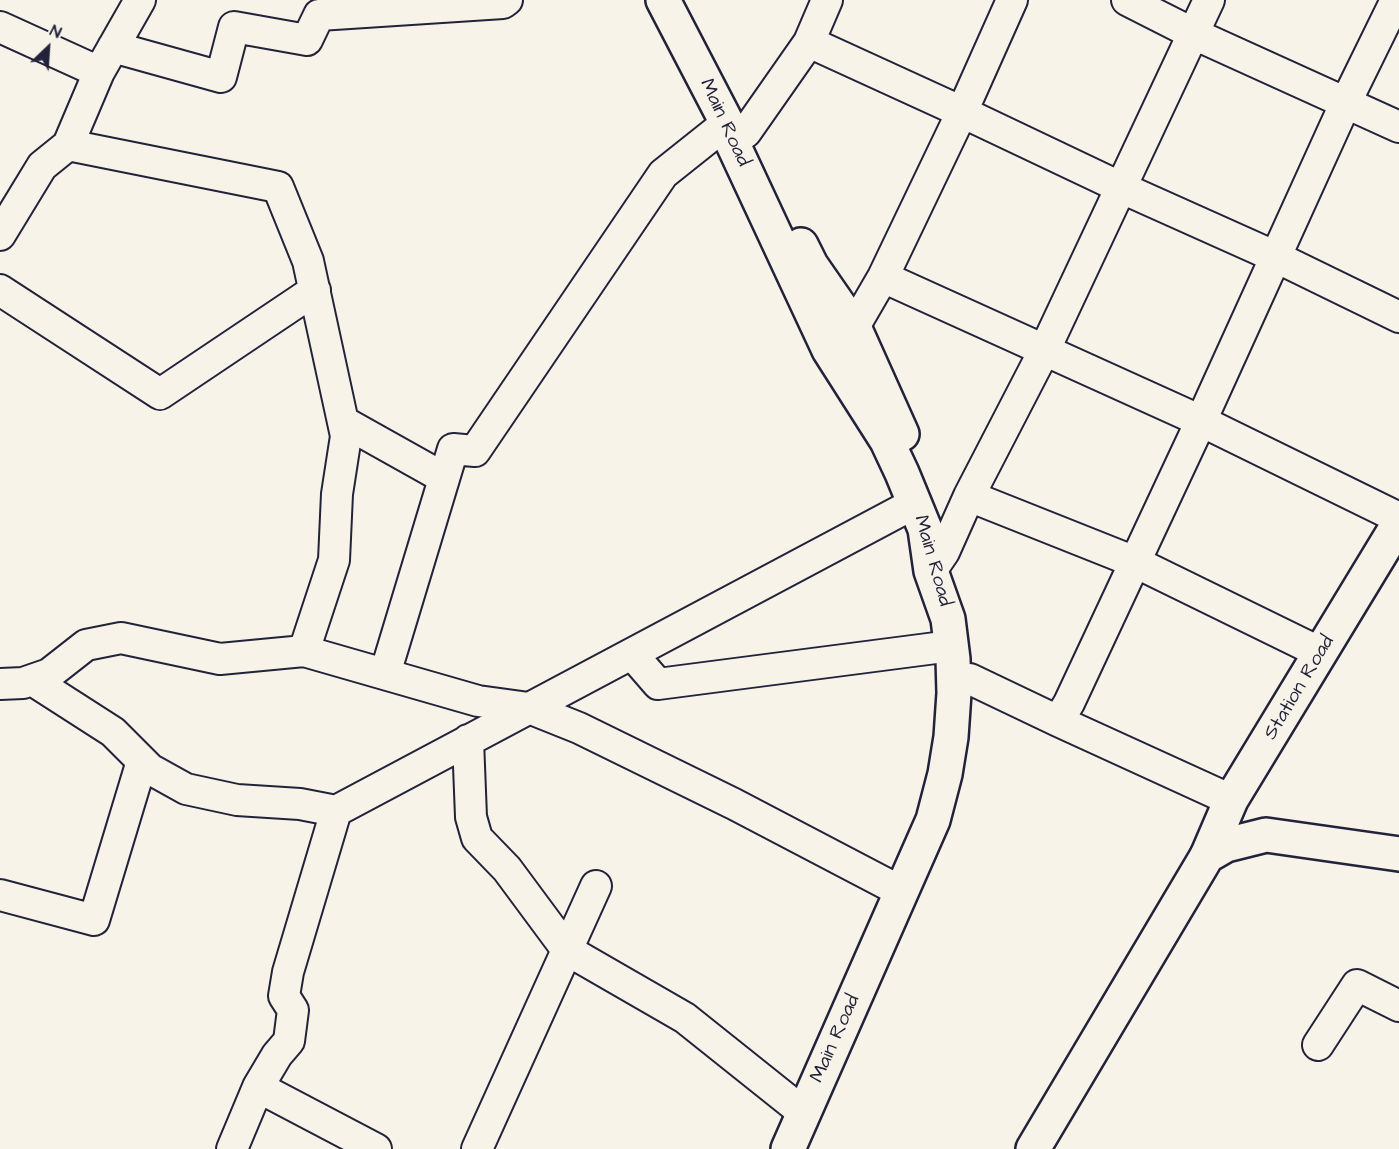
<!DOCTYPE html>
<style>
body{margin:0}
#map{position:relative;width:1399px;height:1149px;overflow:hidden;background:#f7f3e8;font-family:"Architects Daughter",sans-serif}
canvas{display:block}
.north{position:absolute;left:18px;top:18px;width:60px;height:60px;-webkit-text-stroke:4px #f7f3e8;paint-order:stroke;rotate:25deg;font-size:16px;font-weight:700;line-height:24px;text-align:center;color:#22223b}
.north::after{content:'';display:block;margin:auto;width:21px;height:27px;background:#22223b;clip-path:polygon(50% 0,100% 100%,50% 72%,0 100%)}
</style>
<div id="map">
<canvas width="1399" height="1149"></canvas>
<div class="north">N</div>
</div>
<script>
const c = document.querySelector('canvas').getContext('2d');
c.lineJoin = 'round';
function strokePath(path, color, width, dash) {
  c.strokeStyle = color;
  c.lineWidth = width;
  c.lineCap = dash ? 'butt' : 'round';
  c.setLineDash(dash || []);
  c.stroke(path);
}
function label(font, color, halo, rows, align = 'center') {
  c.font = font + ' "Architects Daughter",sans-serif';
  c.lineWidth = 6;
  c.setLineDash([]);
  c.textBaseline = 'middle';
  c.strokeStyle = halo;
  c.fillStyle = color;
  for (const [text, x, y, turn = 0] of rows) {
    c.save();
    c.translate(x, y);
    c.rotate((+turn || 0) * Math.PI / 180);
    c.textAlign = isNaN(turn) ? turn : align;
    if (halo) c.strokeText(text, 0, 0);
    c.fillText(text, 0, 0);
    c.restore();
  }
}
const minor = new Path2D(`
 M 1127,0 L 1194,34 L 1399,127
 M 0,27 L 99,72
 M 809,42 L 962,112 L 1122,188 L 1276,257 L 1399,317
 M 113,47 L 221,77 L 234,27 L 307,40 L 319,15 L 503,3 L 507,0
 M 732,142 L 746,132 L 809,42 L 827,0
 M 68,145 L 278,187 L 308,261 L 346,436 L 337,494 L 334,560 L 304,651
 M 0,235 L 42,166 L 68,145 L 99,72 L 140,0
 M 883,277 L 1201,421 L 1399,518
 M 0,290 L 160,394 L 315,290
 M 838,342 L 854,327 L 883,277 L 962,112 L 1012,0
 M 344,422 L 444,478
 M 969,496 L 1135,562 L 1321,653
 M 931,571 L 944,552 L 969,496 L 1045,349 L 1209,0
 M 632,654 L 658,684 L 951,646
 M 385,674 L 453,449 L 475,451 L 663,174 L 727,123
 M 970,679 L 1058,721 L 1231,800
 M 32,680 L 113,732 L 150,769 L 186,789 L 237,800 L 300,804 L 336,811 L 915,503
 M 0,684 L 23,683 L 49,674 L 86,645 L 121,638 L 220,659 L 304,651 L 478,701 L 529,708 L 579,728 L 734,804 L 902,892
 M 1058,721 L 1069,703 L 1201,421 L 1346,102 L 1396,0
 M 468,740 L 471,817 L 477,838 L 507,869 L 567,950 L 685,1018 L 804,1113
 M 0,895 L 94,920 L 142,761
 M 1318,1045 L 1357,985 L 1399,1006
 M 258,1087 L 376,1149
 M 232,1149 L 258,1087 L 277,1055 L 289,1041 L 293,1010 L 284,996 L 288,972 L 336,811
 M 477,1149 L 596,886`);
const tertiary = new Path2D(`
 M 1207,856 L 1231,800 L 1399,523`);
const secondary = new Path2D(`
 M 663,0 L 727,123 L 732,142 L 829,350 L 887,441 L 902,473 L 925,529 L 931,571 L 948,619 L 953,659 L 954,693 L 951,737 L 945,774 L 933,820 L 788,1149
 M 801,245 L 811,265 L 854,327 L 902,434
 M 1033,1149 L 1207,856 L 1226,845 L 1266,835 L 1399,854`);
const streetNames = [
 ["Main Road",724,123,65],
 ["Main Road",932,561,74],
 ["Station Road",1300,688,-59],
 ["Main Road",836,1039,-66]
];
strokePath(minor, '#22223b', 34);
strokePath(tertiary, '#22223b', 38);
strokePath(secondary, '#22223b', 38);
strokePath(minor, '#f7f3e8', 30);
strokePath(tertiary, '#f7f3e8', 33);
strokePath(secondary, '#f7f3e8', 33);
label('20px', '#22223b', '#f7f3e8', streetNames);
</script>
